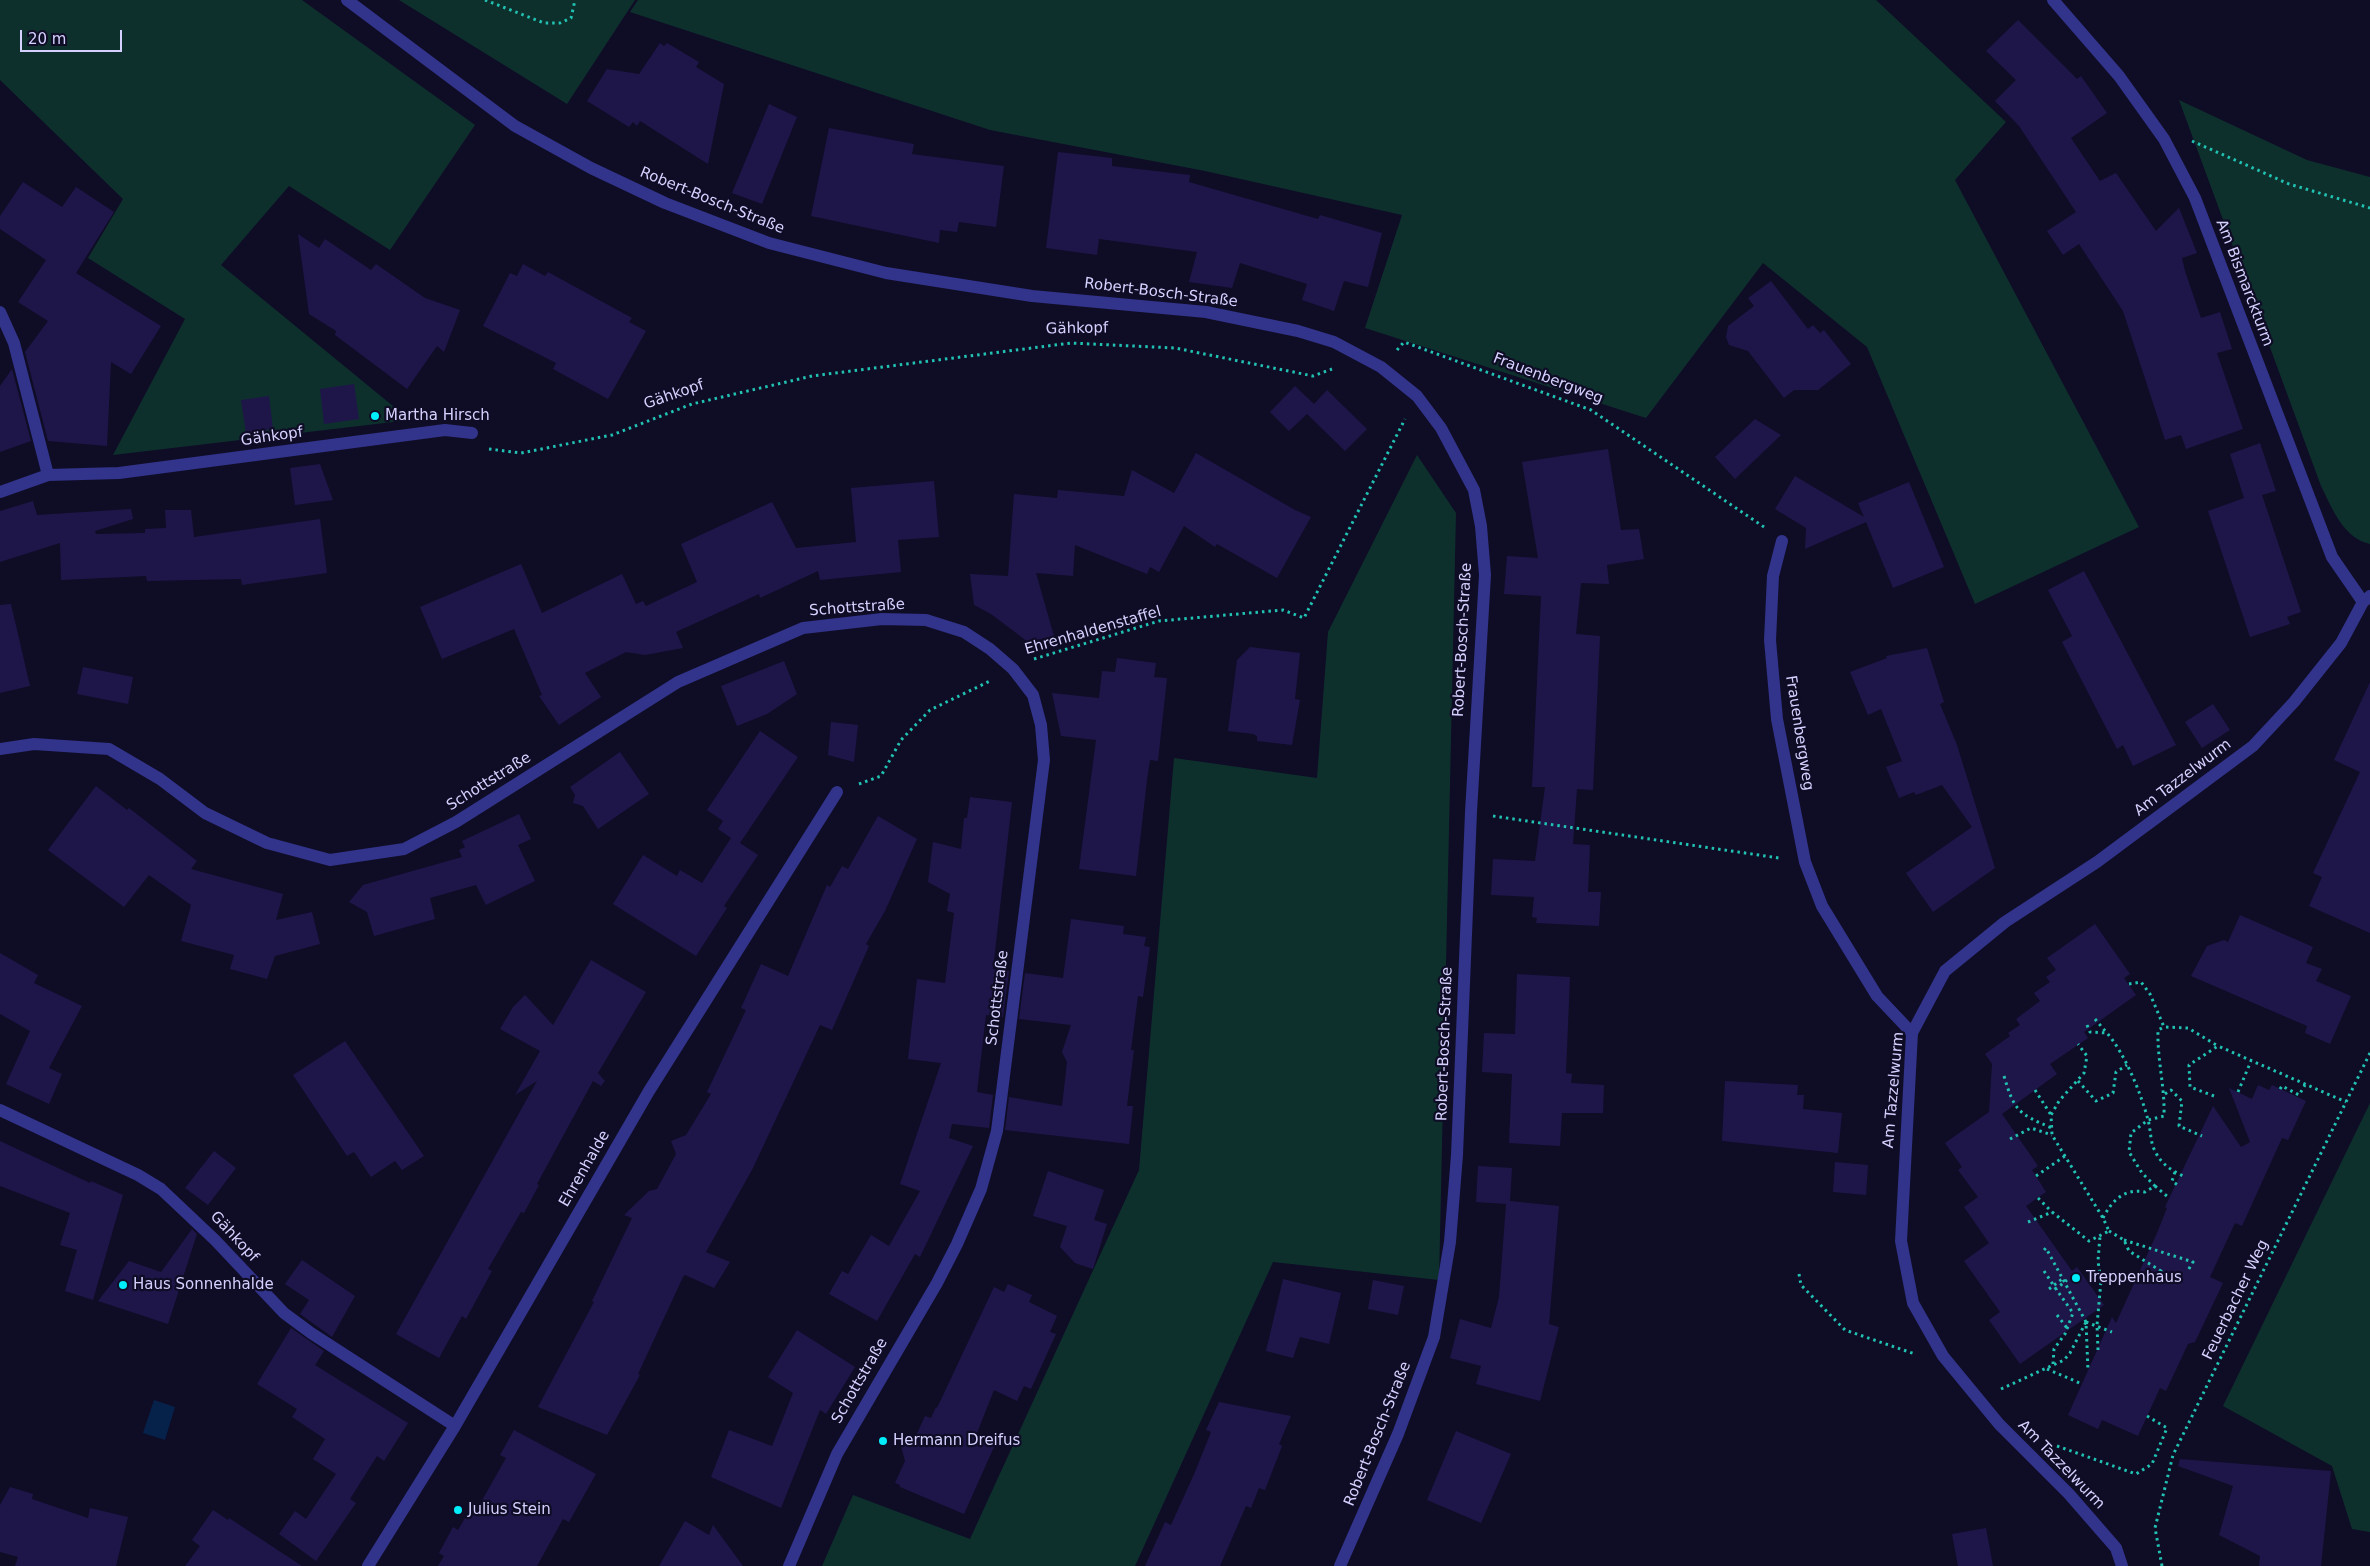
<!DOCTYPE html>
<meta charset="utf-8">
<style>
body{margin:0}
#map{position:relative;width:2370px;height:1566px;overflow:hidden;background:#0f0c26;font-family:"DejaVu Sans",sans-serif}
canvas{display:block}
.scale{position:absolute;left:20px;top:30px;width:102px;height:22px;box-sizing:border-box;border:2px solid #d4d1ff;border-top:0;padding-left:6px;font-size:15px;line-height:18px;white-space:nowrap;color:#d4d1ff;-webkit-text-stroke:4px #0f0c26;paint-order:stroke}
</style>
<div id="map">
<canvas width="2370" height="1566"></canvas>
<div class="scale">20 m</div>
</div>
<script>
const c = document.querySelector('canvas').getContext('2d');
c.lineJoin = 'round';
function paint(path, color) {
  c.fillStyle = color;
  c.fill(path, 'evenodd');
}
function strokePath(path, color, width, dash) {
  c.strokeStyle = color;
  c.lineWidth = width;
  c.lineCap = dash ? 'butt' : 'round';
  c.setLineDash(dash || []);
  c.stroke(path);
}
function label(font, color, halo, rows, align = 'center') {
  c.font = font + ' "DejaVu Sans",sans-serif';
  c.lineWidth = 4.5;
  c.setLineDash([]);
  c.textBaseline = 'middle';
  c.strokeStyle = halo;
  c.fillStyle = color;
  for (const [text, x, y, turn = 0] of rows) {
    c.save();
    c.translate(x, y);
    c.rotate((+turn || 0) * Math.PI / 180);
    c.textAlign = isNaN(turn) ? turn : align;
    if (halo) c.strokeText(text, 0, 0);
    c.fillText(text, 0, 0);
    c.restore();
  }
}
const green = new Path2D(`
 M 0,0 L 302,0 L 475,125 L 390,250 L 289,186 L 221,265 L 410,420 L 113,455 L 185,319 L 88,258 L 123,199 L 0,80 Z
 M 399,0 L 635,0 L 567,104 Z
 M 638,0 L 1876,0 L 2006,122 L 1955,180 L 2139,527 L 1975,604 L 1867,347 L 1763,263 L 1646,418 L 1365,328 L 1402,215 L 1205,171 L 990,130 L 630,12 Z
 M 2179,100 L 2307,160 L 2370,177 L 2370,544 C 2343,538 2332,508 2321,486 Z
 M 1417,455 L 1456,513 L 1439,1280 L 1273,1262 L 1135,1566 L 822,1566 L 853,1495 L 970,1539 L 1139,1170 L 1174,758 L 1317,778 L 1328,632 Z
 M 2370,1103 L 2370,1532 L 2352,1529 L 2332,1466 L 2223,1406 Z`);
const water = new Path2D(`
 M 154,1400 L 175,1407 L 165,1440 L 143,1433 Z`);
const building = new Path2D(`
 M 2018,20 L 2077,79 L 2081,76 L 2107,113 L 2071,138 L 2100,181 L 2116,173 L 2156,231 L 2179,208 L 2197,253 L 2182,258 L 2185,271 L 2201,318 L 2220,312 L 2232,349 L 2217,353 L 2243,429 L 2186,449 L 2181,435 L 2165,440 L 2123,311 L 2079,244 L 2063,255 L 2047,231 L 2076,212 L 2019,126 L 1995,101 L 2016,80 L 1986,51 Z
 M 660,43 L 664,46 L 667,43 L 699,62 L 696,67 L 724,84 L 708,164 L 640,121 L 637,126 L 633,122 L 629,127 L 587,101 L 607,69 L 639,74 Z
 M 769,104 L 797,117 L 762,204 L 732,193 Z
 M 829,128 L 914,144 L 912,154 L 1004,166 L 996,227 L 959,222 L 957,232 L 940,230 L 939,243 L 811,216 Z
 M 1058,152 L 1112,158 L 1112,166 L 1190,175 L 1189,182 L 1318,219 L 1320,215 L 1382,233 L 1368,287 L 1344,281 L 1334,311 L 1302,300 L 1307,284 L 1240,263 L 1232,288 L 1189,282 L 1197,252 L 1099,239 L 1097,255 L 1046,248 Z
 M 23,182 L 62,207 L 76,187 L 114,212 L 76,273 L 161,326 L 131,374 L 111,362 L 107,446 L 48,441 L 25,352 L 48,321 L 18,302 L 46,260 L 0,229 L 0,216 Z
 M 298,234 L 319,248 L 325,239 L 371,270 L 376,264 L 425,298 L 460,310 L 444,352 L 437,346 L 407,389 L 335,335 L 336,331 L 309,314 Z
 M 523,264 L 545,276 L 548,272 L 632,318 L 629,322 L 646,331 L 608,399 L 553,369 L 556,363 L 483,326 L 510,273 L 517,276 Z
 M 1771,281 L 1808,329 L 1813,325 L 1820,333 L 1824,330 L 1851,364 L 1818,390 L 1794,390 L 1784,398 L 1748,351 L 1729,345 L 1726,337 L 1728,326 L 1754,306 L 1748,298 Z
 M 12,369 L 31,441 L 0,452 L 0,386 Z
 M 354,384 L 359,419 L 324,424 L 320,389 Z
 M 1295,386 L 1314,404 L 1327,390 L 1367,429 L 1345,451 L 1307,414 L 1289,431 L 1270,412 Z
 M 269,396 L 273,429 L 246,433 L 241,400 Z
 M 1755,419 L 1781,435 L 1735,479 L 1715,457 Z
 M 2260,443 L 2276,491 L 2262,495 L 2301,612 L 2287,617 L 2290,624 L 2250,637 L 2208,511 L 2244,498 L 2230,454 Z
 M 1608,449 L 1621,530 L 1639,529 L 1644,559 L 1607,565 L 1609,584 L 1581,583 L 1576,634 L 1600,636 L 1593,790 L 1577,789 L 1573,844 L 1590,845 L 1588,892 L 1601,892 L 1599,926 L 1536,923 L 1537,918 L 1532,917 L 1534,897 L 1491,895 L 1493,859 L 1535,861 L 1545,787 L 1532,787 L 1541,596 L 1504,594 L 1507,556 L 1538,558 L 1522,462 Z
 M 1196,453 L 1295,510 L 1311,517 L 1277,578 L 1217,544 L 1215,547 L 1184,526 L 1159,572 L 1150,567 L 1147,574 L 1075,545 L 1073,576 L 1036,573 L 1054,636 L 1028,642 L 991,614 L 974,605 L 970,574 L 1008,576 L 1014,494 L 1057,498 L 1058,490 L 1124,496 L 1132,470 L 1174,493 Z
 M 320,464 L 333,500 L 295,505 L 290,468 Z
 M 1795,476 L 1864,517 L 1858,503 L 1909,482 L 1944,567 L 1893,588 L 1866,522 L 1805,549 L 1806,528 L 1775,509 Z
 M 934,481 L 939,537 L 898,540 L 901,572 L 820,580 L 818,571 L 760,598 L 759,594 L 676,632 L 683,648 L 645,655 L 626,652 L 585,673 L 601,697 L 559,725 L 539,696 L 542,695 L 514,629 L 442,659 L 420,607 L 521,564 L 542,613 L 622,574 L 636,604 L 643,601 L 646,606 L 697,582 L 681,544 L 772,502 L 796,548 L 856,542 L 851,488 Z
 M 33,501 L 37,515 L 131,509 L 133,519 L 95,531 L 96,534 L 145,533 L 145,529 L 166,528 L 165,510 L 191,510 L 194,537 L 320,519 L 327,573 L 242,585 L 241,579 L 147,581 L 146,576 L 61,580 L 60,543 L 0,562 L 0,511 Z
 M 2084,571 L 2176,745 L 2133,766 L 2123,745 L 2117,749 L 2062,642 L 2072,636 L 2048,590 Z
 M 11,604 L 30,686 L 0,693 L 0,605 Z
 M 1250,647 L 1300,653 L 1295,699 L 1300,700 L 1292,745 L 1257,741 L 1257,736 L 1253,734 L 1228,731 L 1237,660 Z
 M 1927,648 L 1944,702 L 1940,704 L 1957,745 L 1995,868 L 1933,912 L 1906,873 L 1972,827 L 1942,785 L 1916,795 L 1914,792 L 1899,798 L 1886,767 L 1902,761 L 1881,709 L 1868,715 L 1850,672 L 1887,658 L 1886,656 Z
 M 1117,658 L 1156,663 L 1154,677 L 1167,678 L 1158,761 L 1150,760 L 1147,780 L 1136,876 L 1079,869 L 1096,740 L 1061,736 L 1052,693 L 1099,698 L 1102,671 L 1115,672 Z
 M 784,661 L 797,694 L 767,714 L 737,726 L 721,686 Z
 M 83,667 L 133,677 L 128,704 L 77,694 Z
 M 2370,682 L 2370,933 L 2309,906 L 2322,877 L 2313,873 L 2360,772 L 2334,760 Z
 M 2213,704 L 2230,730 L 2202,748 L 2185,722 Z
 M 831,722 L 858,725 L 854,762 L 828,755 Z
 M 760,731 L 798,757 L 740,843 L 758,855 L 724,906 L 727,908 L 696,956 L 613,904 L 643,855 L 677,876 L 680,870 L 702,883 L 731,838 L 718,829 L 723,821 L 707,810 Z
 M 620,752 L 649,794 L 598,829 L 583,806 L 573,803 L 575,795 L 570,787 Z
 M 96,786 L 127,810 L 129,808 L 197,861 L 191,869 L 283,894 L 276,920 L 312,912 L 320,944 L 275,956 L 267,979 L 230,969 L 234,955 L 181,941 L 191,905 L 149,875 L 124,907 L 48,850 Z
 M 970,797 L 1012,802 L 993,969 L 1009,971 L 1003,1017 L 986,1015 L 977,1092 L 993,1095 L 989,1128 L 952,1124 L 949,1138 L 973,1146 L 920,1257 L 915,1254 L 877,1321 L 829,1294 L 842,1271 L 848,1274 L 871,1235 L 889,1246 L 920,1191 L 900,1184 L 941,1063 L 908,1059 L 917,979 L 945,983 L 954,913 L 947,911 L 950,894 L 928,882 L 933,842 L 961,849 L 964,818 L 967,818 Z
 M 519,814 L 531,839 L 518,845 L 535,881 L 486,905 L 476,885 L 430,898 L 435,919 L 374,936 L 367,912 L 349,902 L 363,885 L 462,857 L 459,850 L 465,847 L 462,841 Z
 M 878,816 L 917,839 L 885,911 L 866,944 L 869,946 L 832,1030 L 820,1025 L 753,1168 L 706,1252 L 730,1262 L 714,1288 L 685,1275 L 683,1277 L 638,1374 L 640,1375 L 607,1435 L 538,1407 L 594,1302 L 592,1301 L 632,1218 L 624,1215 L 649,1191 L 657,1189 L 676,1154 L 671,1141 L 686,1135 L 711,1094 L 707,1092 L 746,1010 L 741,1008 L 761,964 L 788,976 L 827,885 L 830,887 L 842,866 L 848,869 Z
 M 2240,915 L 2313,947 L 2306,963 L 2322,969 L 2316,981 L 2351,996 L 2330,1044 L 2305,1033 L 2307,1026 L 2191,976 L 2207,946 L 2224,940 L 2228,942 Z
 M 1071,919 L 1124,926 L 1123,934 L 1146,937 L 1144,946 L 1150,947 L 1143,997 L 1138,996 L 1131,1050 L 1134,1050 L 1127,1106 L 1133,1106 L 1129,1144 L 1005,1130 L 1009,1097 L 1062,1106 L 1067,1062 L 1062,1052 L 1071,1025 L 1019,1019 L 1025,973 L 1063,978 Z
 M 2095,924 L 2130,974 L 2124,978 L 2136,995 L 2084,1032 L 2088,1038 L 2050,1064 L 2057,1074 L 2002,1114 L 2038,1166 L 2032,1170 L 2046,1192 L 2026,1206 L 2072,1271 L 2077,1267 L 2104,1305 L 2020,1364 L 1989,1320 L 2000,1312 L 1964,1261 L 1989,1243 L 1964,1207 L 1978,1197 L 1958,1170 L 1962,1167 L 1945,1143 L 1989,1112 L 1992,1064 L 1985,1054 L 2010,1036 L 2008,1033 L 2020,1025 L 2016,1019 L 2040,1001 L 2034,993 L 2050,982 L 2046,977 L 2056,970 L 2047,958 Z
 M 0,953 L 38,975 L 34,983 L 82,1006 L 49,1068 L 62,1074 L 49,1104 L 6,1084 L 30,1031 L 0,1014 Z
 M 591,960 L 646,992 L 598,1073 L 605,1081 L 601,1086 L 593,1081 L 537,1184 L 539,1185 L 524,1213 L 521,1212 L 488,1269 L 492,1271 L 466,1319 L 462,1316 L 439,1358 L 396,1334 L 537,1081 L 515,1095 L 540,1051 L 500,1029 L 513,1007 L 525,995 L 553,1025 Z
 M 1517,974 L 1570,977 L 1566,1073 L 1572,1074 L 1571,1083 L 1604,1085 L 1603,1113 L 1562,1113 L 1560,1146 L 1509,1143 L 1512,1074 L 1482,1072 L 1484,1033 L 1515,1034 Z
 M 345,1041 L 424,1156 L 402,1170 L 395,1161 L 371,1177 L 354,1152 L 347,1156 L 293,1075 Z
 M 1725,1081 L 1798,1085 L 1797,1095 L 1804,1095 L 1803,1109 L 1842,1113 L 1838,1153 L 1722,1141 Z
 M 2258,1085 L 2269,1090 L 2272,1085 L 2306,1101 L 2288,1140 L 2282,1138 L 2242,1226 L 2235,1223 L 2210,1277 L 2223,1283 L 2195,1342 L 2188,1344 L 2166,1391 L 2160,1388 L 2138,1436 L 2102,1420 L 2098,1429 L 2068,1415 L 2112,1317 L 2116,1323 L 2157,1233 L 2167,1208 L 2165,1207 L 2213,1106 L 2241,1147 L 2250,1142 L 2229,1088 L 2252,1099 Z
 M 0,1141 L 90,1183 L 91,1181 L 123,1195 L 93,1300 L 65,1291 L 77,1250 L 60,1245 L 70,1213 L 0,1186 Z
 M 214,1151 L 236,1168 L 208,1205 L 185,1188 Z
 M 1835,1162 L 1868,1165 L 1866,1195 L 1833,1192 Z
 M 1478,1166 L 1512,1168 L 1510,1201 L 1559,1206 L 1549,1324 L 1559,1327 L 1540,1401 L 1476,1384 L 1481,1366 L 1450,1358 L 1460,1319 L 1491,1328 L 1499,1297 L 1506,1204 L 1476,1202 Z
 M 1048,1171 L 1104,1190 L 1094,1220 L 1107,1224 L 1093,1269 L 1075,1263 L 1060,1247 L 1067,1226 L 1033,1216 Z
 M 192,1229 L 197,1234 L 168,1324 L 98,1301 L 129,1261 L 161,1272 Z
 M 302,1260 L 355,1296 L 332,1337 L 300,1314 L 309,1300 L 285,1284 Z
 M 1283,1279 L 1341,1293 L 1329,1344 L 1300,1337 L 1293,1358 L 1266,1351 Z
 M 1373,1280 L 1404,1286 L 1398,1315 L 1368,1309 Z
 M 1008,1284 L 1032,1295 L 1029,1302 L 1057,1316 L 1050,1332 L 1056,1334 L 1031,1389 L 1024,1386 L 1017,1401 L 994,1390 L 975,1438 L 994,1447 L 964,1514 L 900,1487 L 900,1485 L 895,1483 L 905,1461 L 901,1446 L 915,1438 L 925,1416 L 931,1418 L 936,1407 L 937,1408 L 994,1287 L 1004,1292 Z
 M 291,1328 L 324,1351 L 315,1365 L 408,1423 L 384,1461 L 377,1456 L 350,1499 L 356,1503 L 316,1561 L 279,1534 L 295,1511 L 306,1519 L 336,1474 L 313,1459 L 325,1439 L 292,1417 L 297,1409 L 257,1384 Z
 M 797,1330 L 855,1367 L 826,1414 L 820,1410 L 781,1508 L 711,1477 L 729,1430 L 772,1446 L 793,1393 L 768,1377 Z
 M 1219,1402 L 1291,1416 L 1279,1444 L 1282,1446 L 1265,1490 L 1259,1488 L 1251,1508 L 1246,1506 L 1220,1566 L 1145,1566 L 1165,1522 L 1171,1525 L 1195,1472 L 1211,1432 L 1206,1430 Z
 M 514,1430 L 596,1474 L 569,1522 L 563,1519 L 537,1566 L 438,1566 L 444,1556 L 439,1553 L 453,1527 L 458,1530 L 471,1508 L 476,1511 L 506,1458 L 500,1455 Z
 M 1456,1431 L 1511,1454 L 1481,1523 L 1427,1500 Z
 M 2180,1459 L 2331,1471 L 2321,1566 L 2259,1566 L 2260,1556 L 2219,1535 L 2233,1486 L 2178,1466 Z
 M 10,1487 L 33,1494 L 32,1499 L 88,1518 L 90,1508 L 128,1517 L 116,1566 L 15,1566 L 18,1557 L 0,1552 L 0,1505 Z
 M 213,1510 L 228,1520 L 229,1518 L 302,1566 L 185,1566 L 200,1546 L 192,1540 Z
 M 685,1521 L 709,1535 L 713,1525 L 743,1566 L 659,1566 Z
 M 1986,1528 L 1993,1566 L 1958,1566 L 1952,1534 Z`);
const path = new Path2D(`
 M 485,0 L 544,23 L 560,23 L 571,18 L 575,0
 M 2192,141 L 2289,184 L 2370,208
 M 1397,350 L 1404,342 L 1591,410 L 1764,527
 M 489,449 L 521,453 L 612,435 L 692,404 L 812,376 L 1071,343 L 1175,348 L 1313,376 L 1332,369
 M 1034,659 L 1159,621 L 1283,610 L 1304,618 L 1405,419
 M 859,784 L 881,776 L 901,740 L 930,710 L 990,681
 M 1493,816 L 1779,858
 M 2129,984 L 2141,982 L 2150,994 L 2164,1027 L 2188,1028 L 2218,1046
 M 2095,1019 L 2106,1032
 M 2087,1025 L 2090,1032 L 2107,1033 C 2125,1054 2141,1093 2148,1120 C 2151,1130 2150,1142 2155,1151 C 2161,1164 2171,1170 2183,1176
 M 2004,1076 C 2014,1110 2018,1114 2052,1128
 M 2078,1081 L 2096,1101 L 2113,1093 L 2116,1072 L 2127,1065
 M 2280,1089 L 2282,1086 L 2299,1095 L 2305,1085
 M 2035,1090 L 2051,1115
 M 2238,1092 L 2251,1061
 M 2165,1094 L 2171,1090 L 2182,1101 L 2179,1126 L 2202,1136
 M 2214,1096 L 2190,1087 L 2189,1065 L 2218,1046 L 2346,1102
 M 2010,1139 L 2031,1128 L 2052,1135
 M 2175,1172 L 2172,1181 L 2179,1186
 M 2036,1176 L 2065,1156
 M 2155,1186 L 2168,1197
 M 2038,1198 L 2052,1212
 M 2103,1218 C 2112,1200 2125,1188 2145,1192 L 2155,1186 L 2142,1173 L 2129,1152 L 2131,1133 L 2148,1120 L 2164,1116 C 2165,1087 2157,1059 2158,1030 L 2164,1027
 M 2028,1222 L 2052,1212 L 2089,1241 L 2109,1231 L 2103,1218 L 2052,1135 L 2051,1115 L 2059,1101 L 2084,1073 L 2087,1056 L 2078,1044
 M 2109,1231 L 2124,1240 L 2129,1251 L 2161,1271 L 2158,1276
 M 2124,1240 L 2193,1262 L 2187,1272
 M 2044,1250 L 2046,1248 L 2086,1322 L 2088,1371
 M 2044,1271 L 2056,1289
 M 1799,1274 L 1801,1285 L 1845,1330 L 1915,1354
 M 2088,1281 L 2121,1279 L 2135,1282
 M 2049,1289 L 2062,1279
 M 2057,1315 L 2067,1328
 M 2086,1322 L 2112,1332
 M 2098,1350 L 2097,1325 L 2101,1281 L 2098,1261 L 2100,1236
 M 2053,1364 L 2054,1349 L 2065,1334 L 2073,1313 L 2056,1289 L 2067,1280
 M 2047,1369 L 2082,1384
 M 2001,1389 L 2064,1360 L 2070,1353 L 2086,1322
 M 2057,1446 L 2136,1474 L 2152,1464 L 2167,1428 L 2147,1416
 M 2162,1566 L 2155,1528 L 2173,1455 L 2370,1053`);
const service = new Path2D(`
 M 0,312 L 14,343 L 48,475
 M 1782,541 L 1773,576 L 1770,640 L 1777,719 L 1805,862 L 1822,906 L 1877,996 L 1912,1033`);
const minor = new Path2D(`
 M 347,0 L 515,126 L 591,168 L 665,203 L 769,243 L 886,273 L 1032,296 L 1206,312 L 1298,331 L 1334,342 L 1381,367 L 1417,396 L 1441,428 L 1474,490 L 1481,526 L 1485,575 L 1471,812 L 1457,1155 L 1450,1242 L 1434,1337 L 1398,1434 L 1340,1566
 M 2053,0 L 2119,76 L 2164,139 L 2195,198 L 2332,557 L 2363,602
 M 0,492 L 48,475 L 119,473 L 445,430 L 472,433
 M 0,749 L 34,744 L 109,749 L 160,779 L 205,813 L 267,843 L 330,860 L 404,849 L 456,822 L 678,682 L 803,628 L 882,619 L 926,620 L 964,632 L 990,649 L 1013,669 L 1033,695 L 1041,725 L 1044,760 L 997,1131 L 981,1189 L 957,1244 L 937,1283 L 837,1454 L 789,1566
 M 0,1110 L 138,1175 L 161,1189 L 215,1240 L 284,1313 L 311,1333 L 455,1426
 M 368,1566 L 455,1426 L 649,1091 L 837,792
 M 2122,1566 L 2116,1548 L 2069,1494 L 1999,1424 L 1943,1356 L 1913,1303 L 1901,1241 L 1912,1033 L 1945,971 L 2005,922 L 2097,862 L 2253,746 L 2294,702 L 2341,643 L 2363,602 L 2370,596`);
const markers = [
 [375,416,5,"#00eefc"],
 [2076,1278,5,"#00eefc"],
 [123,1285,5,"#00eefc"],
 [883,1441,5,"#00eefc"],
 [458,1510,5,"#00eefc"]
];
const streetNames = [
 ["Robert-Bosch-Straße",712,201,22],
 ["Am Bismarckturm",2244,283,69],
 ["Robert-Bosch-Straße",1161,293,7],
 ["Gähkopf",1077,329,-1],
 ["Frauenbergweg",1548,379,21],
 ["Gähkopf",674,395,-19],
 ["Gähkopf",272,437,-8],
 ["Schottstraße",857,608,-4],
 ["Ehrenhaldenstaffel",1093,631,-16],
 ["Robert-Bosch-Straße",1463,640,-87],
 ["Frauenbergweg",1799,733,81],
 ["Am Tazzelwurm",2183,778,-37],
 ["Schottstraße",489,782,-32],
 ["Schottstraße",998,998,-83],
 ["Robert-Bosch-Straße",1445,1044,-88],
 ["Am Tazzelwurm",1894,1090,-85],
 ["Ehrenhalde",585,1169,-60],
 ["Gähkopf",234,1237,47],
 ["Feuerbacher Weg",2236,1300,-64],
 ["Schottstraße",860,1381,-60],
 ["Robert-Bosch-Straße",1378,1434,-68],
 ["Am Tazzelwurm",2061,1465,46]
];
const poiNames = [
 ["Martha Hirsch",385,416],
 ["Treppenhaus",2086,1278],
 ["Haus Sonnenhalde",133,1285],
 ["Hermann Dreifus",893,1441],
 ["Julius Stein",468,1510]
];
paint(green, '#0e302d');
paint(water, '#06224a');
paint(building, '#1e1649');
strokePath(path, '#21c2b1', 3, [2.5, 4]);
strokePath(service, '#32338a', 12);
strokePath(minor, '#32338a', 12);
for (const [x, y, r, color] of markers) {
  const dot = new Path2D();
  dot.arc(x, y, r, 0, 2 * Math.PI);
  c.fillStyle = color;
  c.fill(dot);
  strokePath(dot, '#0f0c26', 2);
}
label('15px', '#d4d1ff', '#0f0c26', streetNames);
label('15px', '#d4d1ff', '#0f0c26', poiNames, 'left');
</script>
